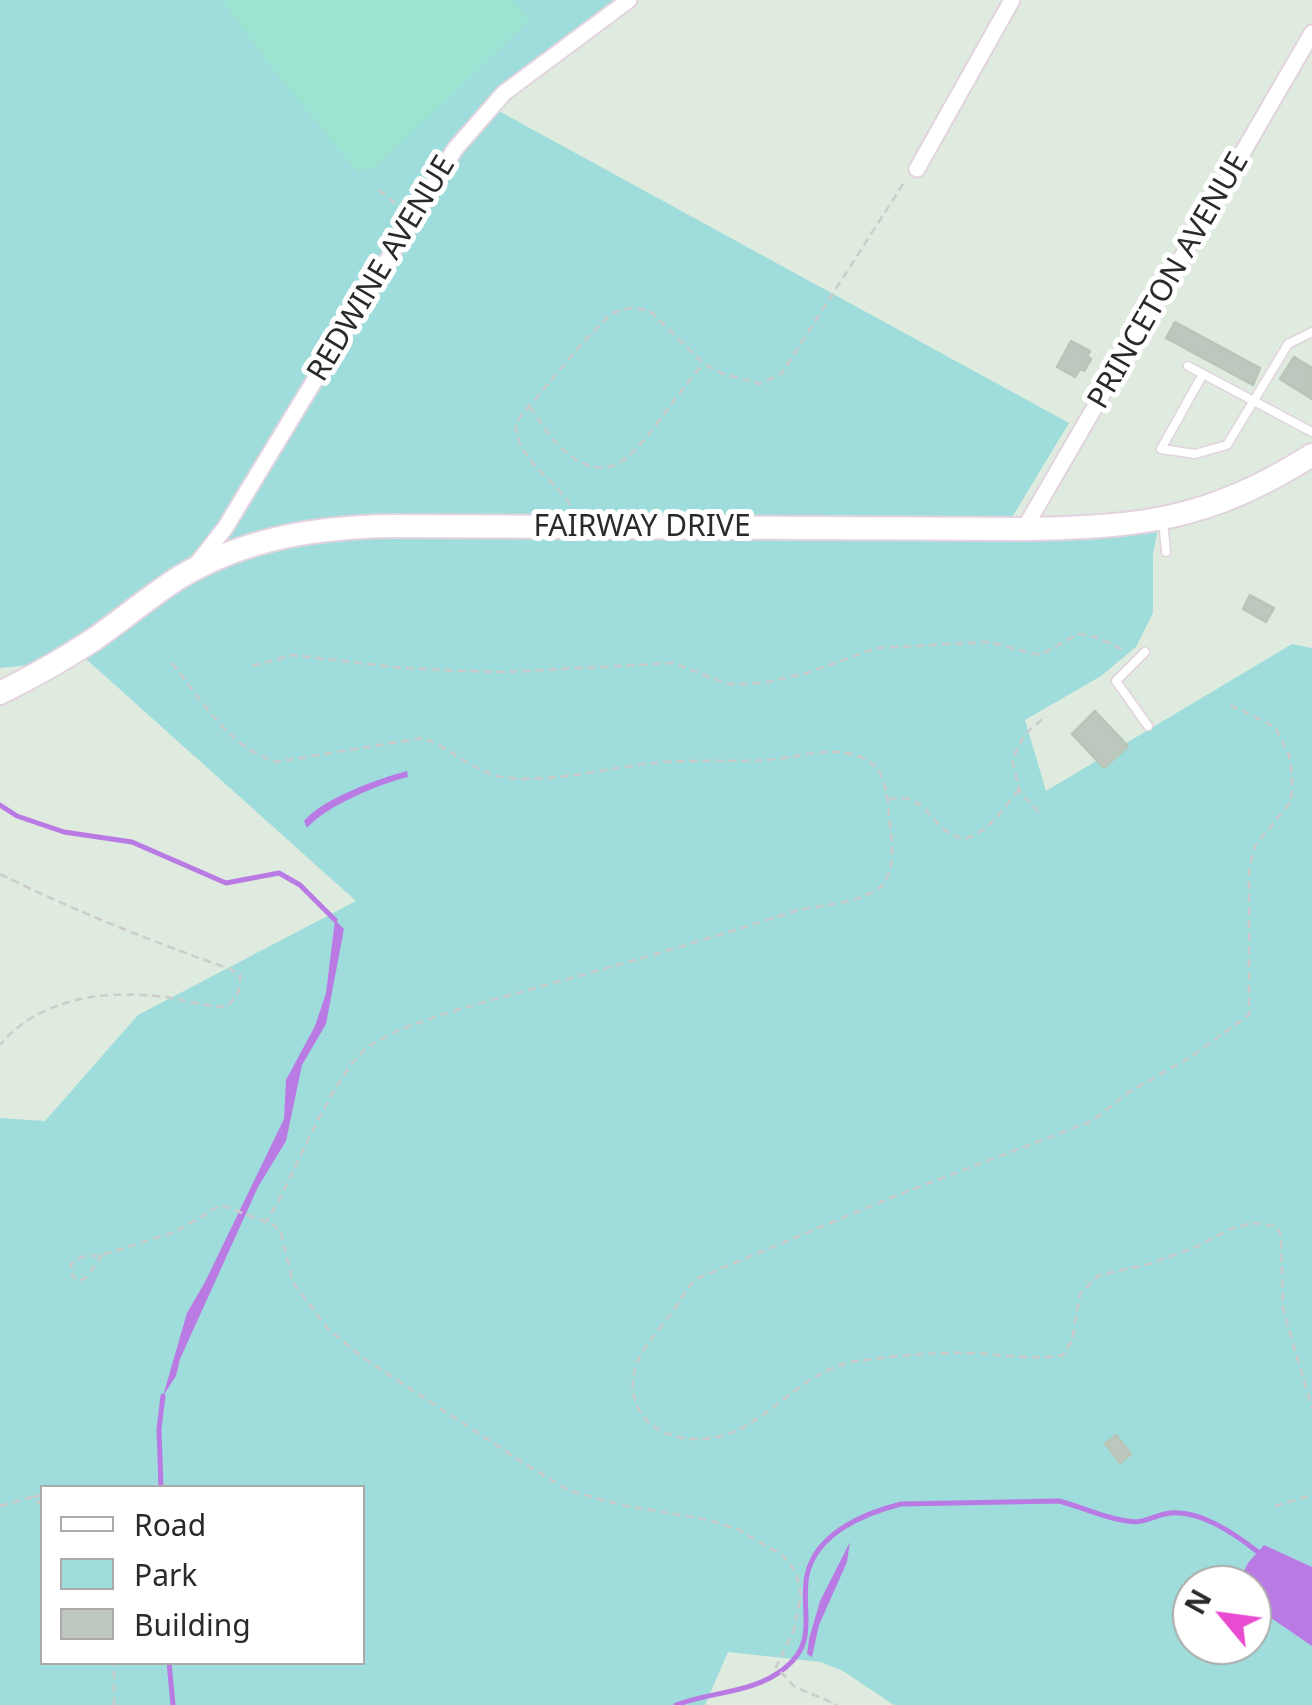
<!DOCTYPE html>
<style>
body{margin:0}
#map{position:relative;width:1312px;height:1705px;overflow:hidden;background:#dfebde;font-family:"Noto Sans",sans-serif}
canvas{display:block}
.legend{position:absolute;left:40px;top:1485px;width:325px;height:180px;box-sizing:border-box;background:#fff;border:2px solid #aaa;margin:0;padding:12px 18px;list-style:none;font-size:30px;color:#2a2a2a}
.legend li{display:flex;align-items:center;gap:20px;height:50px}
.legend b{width:50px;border:2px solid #aaa}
.north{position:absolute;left:1172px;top:1565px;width:100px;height:100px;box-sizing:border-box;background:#fff;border:2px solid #aaa;border-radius:50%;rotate:299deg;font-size:28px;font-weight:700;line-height:40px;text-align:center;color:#2a2a2a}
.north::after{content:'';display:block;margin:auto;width:35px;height:45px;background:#e94cd1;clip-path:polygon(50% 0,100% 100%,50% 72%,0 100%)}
</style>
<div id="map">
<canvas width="1312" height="1705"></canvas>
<ul class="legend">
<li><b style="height:12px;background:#fff"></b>Road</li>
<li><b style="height:28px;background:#9fdddc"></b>Park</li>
<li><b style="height:28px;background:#bdc7bd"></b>Building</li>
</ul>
<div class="north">N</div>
</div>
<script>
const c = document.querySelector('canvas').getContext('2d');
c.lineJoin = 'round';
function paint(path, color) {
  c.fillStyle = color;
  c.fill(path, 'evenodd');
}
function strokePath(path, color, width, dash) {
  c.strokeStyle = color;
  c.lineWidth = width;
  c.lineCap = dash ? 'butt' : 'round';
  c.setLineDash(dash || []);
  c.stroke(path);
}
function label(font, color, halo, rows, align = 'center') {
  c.font = font + ' "Noto Sans",sans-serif';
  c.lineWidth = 10;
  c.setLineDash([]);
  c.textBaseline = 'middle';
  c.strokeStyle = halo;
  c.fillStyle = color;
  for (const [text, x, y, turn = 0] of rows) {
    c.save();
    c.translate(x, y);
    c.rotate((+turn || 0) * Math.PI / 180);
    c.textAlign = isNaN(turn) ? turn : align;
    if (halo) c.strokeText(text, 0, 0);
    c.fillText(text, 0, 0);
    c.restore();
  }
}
const green = new Path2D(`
 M 0,0 L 624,0 L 495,109 L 1069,423 L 1011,519 L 1159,523 L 1153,554 L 1153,613 L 1136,647 L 1101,676 L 1025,720 L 1046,791 L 1292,644 L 1312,648 L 1312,1705 L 894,1705 L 843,1671 L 820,1662 L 728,1652 L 705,1705 L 0,1705 L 0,1118 L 45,1121 L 138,1015 L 356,901 L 86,659 L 0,668 ZM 42,1488 L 362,1488 L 362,1662 L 42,1662 ZM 1192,1585 L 1252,1585 L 1252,1645 L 1192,1645 Z`);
const pitch = new Path2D(`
 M 222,0 L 514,0 L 529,21 L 375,168 L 357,172 L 271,67 Z`);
const water = new Path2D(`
 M 407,771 L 408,777 C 379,784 326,806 307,828 L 304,821 C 324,798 377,779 407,771 Z
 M 335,920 L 344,929 L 326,1024 L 302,1065 L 286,1141 L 258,1187 L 180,1359 L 176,1376 L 163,1396 L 187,1313 L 205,1282 L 284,1119 L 286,1080 L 315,1026 L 326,993 Z
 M 850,1542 L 847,1562 L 819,1625 L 812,1657 L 807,1654 L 809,1639 L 820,1601 Z
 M 1264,1545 L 1312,1567 L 1312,1646 L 1252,1605 L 1252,1585 L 1237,1585 L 1248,1563 Z`);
const stream = new Path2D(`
 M 0,805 L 17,816 L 64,832 L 132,842 L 226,883 L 279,873 L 300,885 L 335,920
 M 161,1488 L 159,1429 L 163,1396
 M 169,1662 L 173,1705
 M 676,1705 C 712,1691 753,1694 785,1668 C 819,1641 800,1610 807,1575 C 816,1533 865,1513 901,1504 L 1059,1501 C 1083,1507 1103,1518 1127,1521 C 1143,1524 1151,1517 1165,1514 C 1197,1507 1235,1534 1258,1552`);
const building = new Path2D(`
 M 1175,322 L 1260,368 L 1253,385 L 1166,338 Z
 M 1071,341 L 1090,351 L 1087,356 L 1091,359 L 1084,371 L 1080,369 L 1075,377 L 1057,367 Z
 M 1294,357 L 1312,368 L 1312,399 L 1280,379 Z
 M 1250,595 L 1274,608 L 1266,622 L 1243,609 Z
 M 1095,711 L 1128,746 L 1104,768 L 1072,734 Z
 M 1116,1435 L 1131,1454 L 1120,1463 L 1105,1444 Z`);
const path = new Path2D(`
 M 379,190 L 400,207
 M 529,407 C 540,419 547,434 558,445 C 604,489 628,462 658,422 C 673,402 687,383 702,365
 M 570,505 C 555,479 514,458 516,422 L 584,341 L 612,313 L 630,308 L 649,310 L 703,363 L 721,373 L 760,384 L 782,373 L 905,181
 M 172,663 C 201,700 230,749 277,762 L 422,738 C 453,748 476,776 510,778 C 557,782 607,768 653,763 C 690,759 729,762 766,760 C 798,758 832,744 863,758 C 886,768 887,794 889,816 C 891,837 898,874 879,888 C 855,905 820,904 792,912 C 706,940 619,965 532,989 C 485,1002 415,1019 374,1043 C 333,1067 296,1176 266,1222
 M 252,666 L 293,655 L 401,668 L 463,671 L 508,672 L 673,663 L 728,684 L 763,683 L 807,673 L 877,648 L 988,642 L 1040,655 L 1078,634 L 1096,637 L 1126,651
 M 1230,705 L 1275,727 L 1289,755 L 1292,775 L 1291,801 L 1255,846 L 1249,869 L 1249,1015 L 1189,1058 L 1129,1092 L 1092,1121 L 890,1198 L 698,1278 C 684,1289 681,1301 671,1314 C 662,1326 651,1338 643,1351 C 614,1401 650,1442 703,1439 C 763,1436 795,1371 857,1361 C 895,1356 933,1352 971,1353 C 1002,1354 1033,1361 1063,1355 L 1072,1341 L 1080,1294 L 1099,1275 L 1149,1264 L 1196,1247 L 1230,1229 L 1253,1223 L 1276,1226 L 1281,1235 L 1283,1309 L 1312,1408
 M 889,799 C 931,791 927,831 965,839 C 990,831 1003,809 1019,789
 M 1039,812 L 1020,792 L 1012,760 L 1025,734 L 1046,716
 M 0,874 C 75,911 151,941 230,969 L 240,975 C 241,991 237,997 226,1007 C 199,1006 181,998 157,996 C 100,990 37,1000 0,1045
 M 102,1255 L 87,1277 L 79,1281 L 72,1276 L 71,1264 L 81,1257 L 102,1255 L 175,1232 L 221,1205 L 274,1225 L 281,1233 L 293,1283 L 328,1329 L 362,1357 L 522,1462 L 568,1490 L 621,1505 L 709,1520 L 737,1529 L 782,1555 L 796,1572 L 801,1595 L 794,1630 L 776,1667 L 795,1687 L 838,1705
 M 34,1497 L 42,1495
 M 0,1506 L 32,1497 L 42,1505
 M 1275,1506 L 1312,1495
 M 114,1705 L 114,1662`);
const lane = new Path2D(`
 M 1188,366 L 1312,432
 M 1203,374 L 1161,449 L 1195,454 L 1227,445 L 1288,344 L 1312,332
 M 1163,520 L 1166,552
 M 1145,652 L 1116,681 L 1148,726`);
const street = new Path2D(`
 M 917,169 L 1012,0
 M 1024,529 L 1312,33
 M 196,565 L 225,528 L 455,149 L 504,93 L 629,0`);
const secondary = new Path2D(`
 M 0,693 C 32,677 63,660 93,640 C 122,620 150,596 180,577 C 246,538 317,527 393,526 L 1024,529 C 1143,527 1209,520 1312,455`);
const streetNames = [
 ["REDWINE AVENUE",382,269,-59],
 ["PRINCETON AVENUE",1169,281,-60],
 ["FAIRWAY DRIVE",642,527]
];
paint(green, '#9fdddc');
paint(pitch, '#9ce3d2');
paint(water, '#ba7ae4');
strokePath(stream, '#ba7ae4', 5);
paint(building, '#bdc7bd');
strokePath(building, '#b8c6b7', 2.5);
strokePath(lane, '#e2d3df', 11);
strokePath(street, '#e2d3df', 19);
strokePath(secondary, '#e2d3df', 26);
strokePath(path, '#ccc', 2.5, [8, 5]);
strokePath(lane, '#fff', 8);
strokePath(street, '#fff', 15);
strokePath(secondary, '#fff', 22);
label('30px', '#2a2a2a', '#fff', streetNames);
</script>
